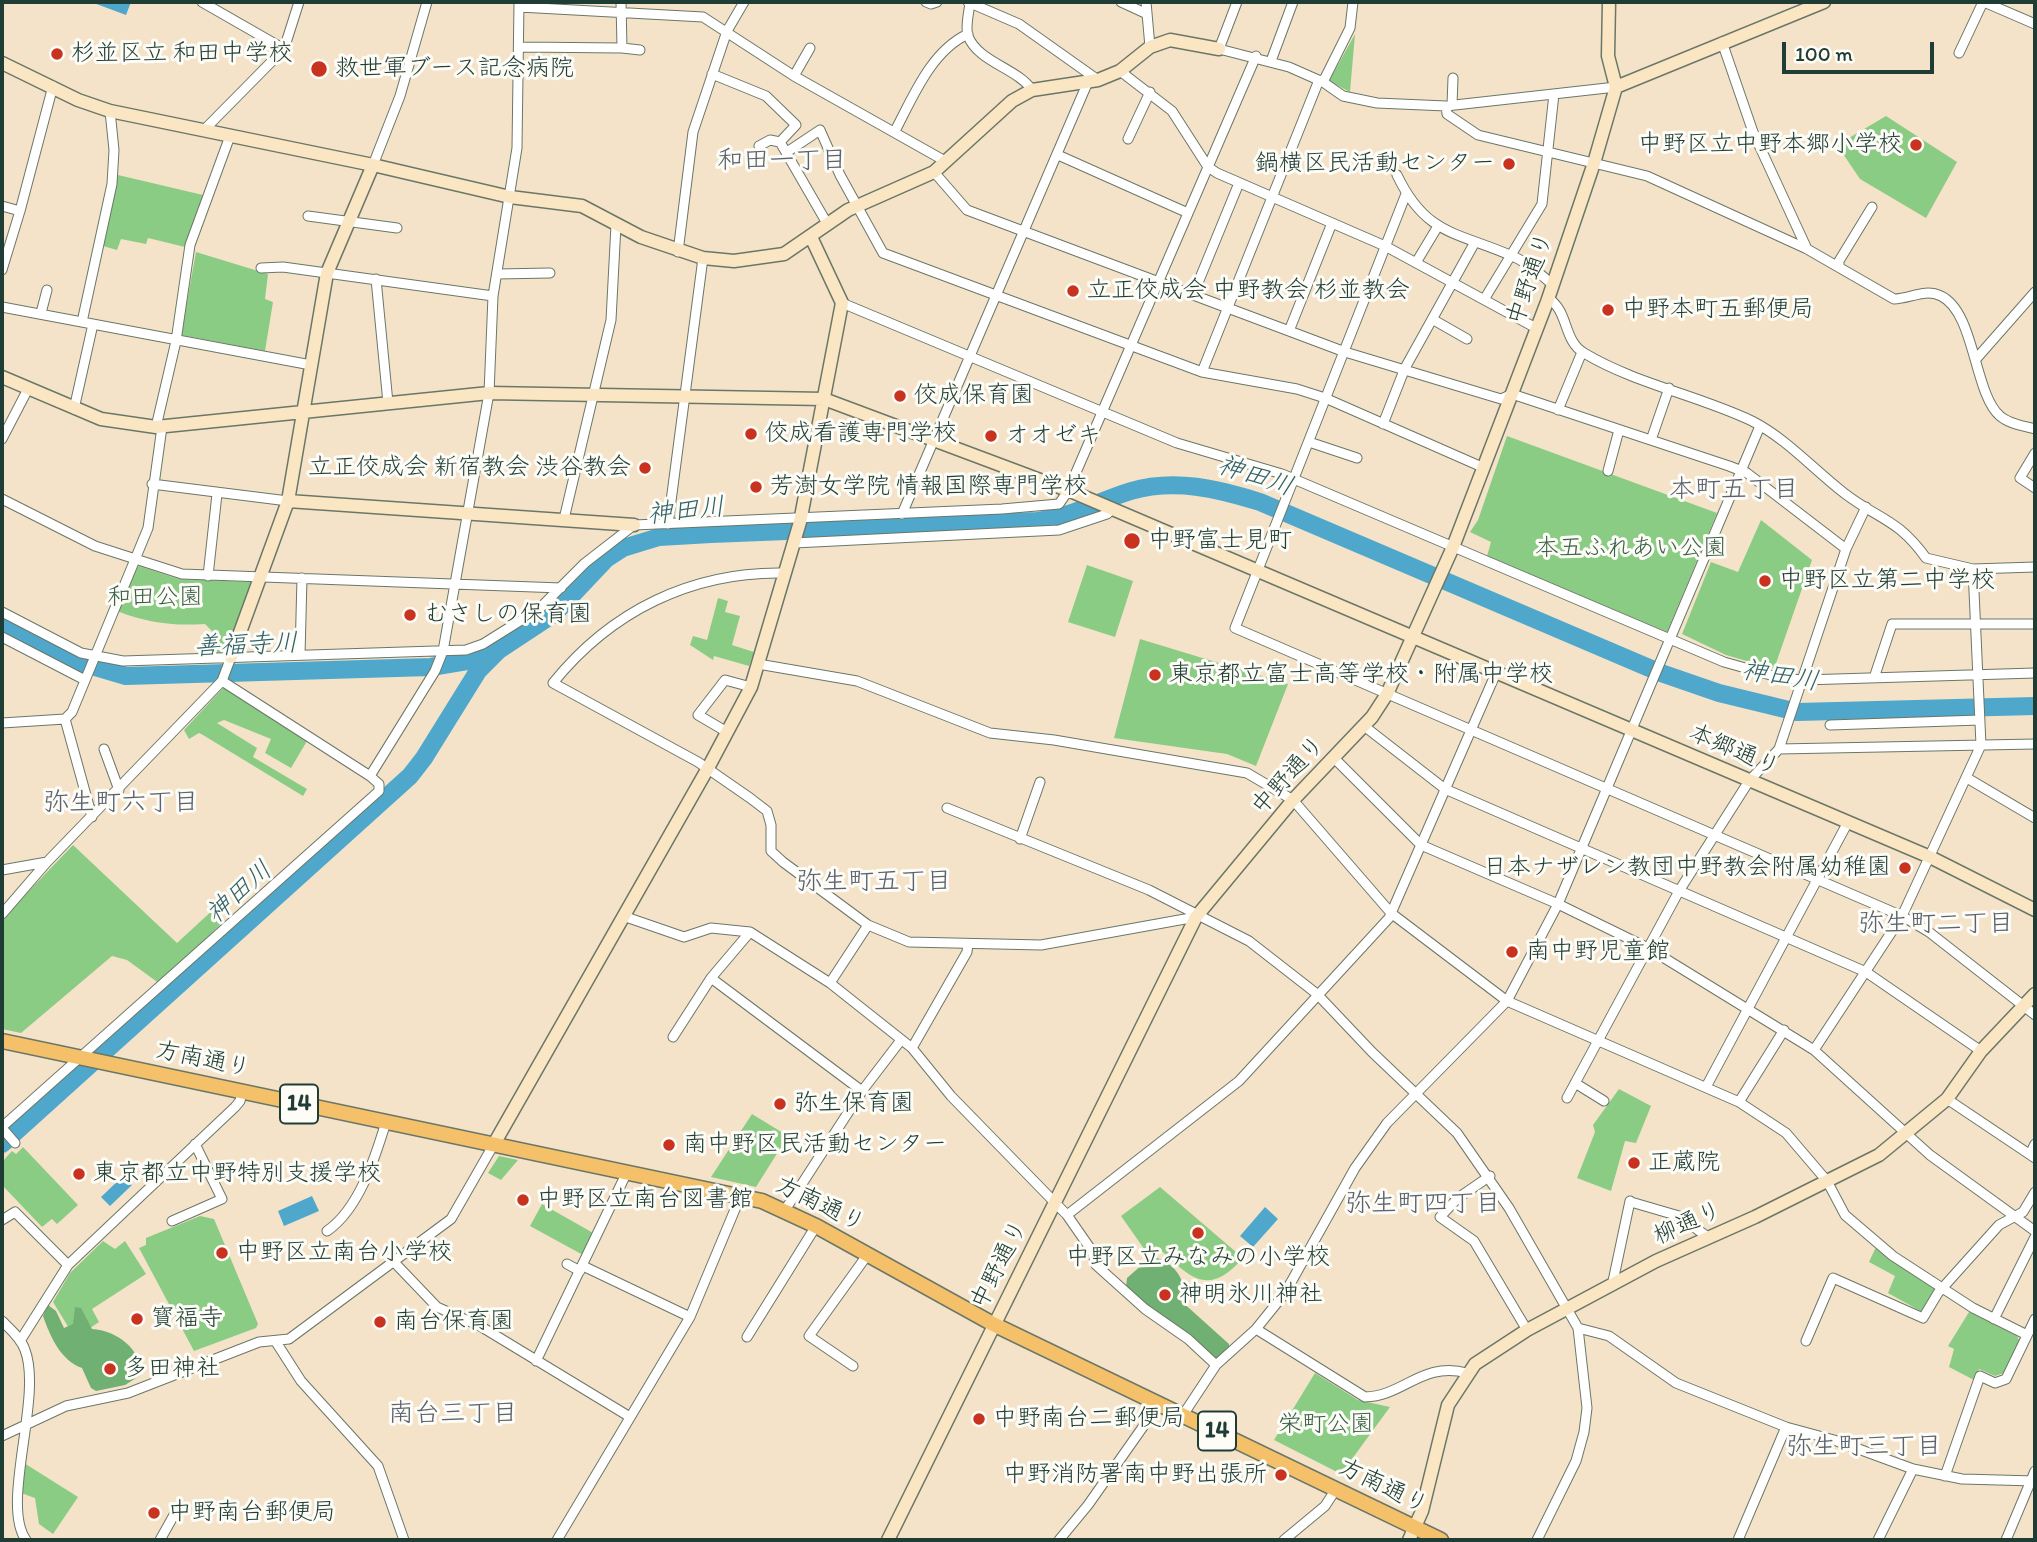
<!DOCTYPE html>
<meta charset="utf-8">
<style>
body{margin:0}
#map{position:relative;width:2037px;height:1542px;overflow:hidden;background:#f4e3c9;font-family:Itim,sans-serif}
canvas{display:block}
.frame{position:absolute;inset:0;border:4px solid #1f3d34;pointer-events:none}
.scale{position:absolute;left:1782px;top:42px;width:152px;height:32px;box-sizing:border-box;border:4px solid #1f3d34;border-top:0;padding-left:9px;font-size:21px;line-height:24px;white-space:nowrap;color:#1f3d34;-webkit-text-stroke:5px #fdfcf7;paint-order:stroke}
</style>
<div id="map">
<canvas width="2037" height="1542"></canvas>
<div class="frame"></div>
<div class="scale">100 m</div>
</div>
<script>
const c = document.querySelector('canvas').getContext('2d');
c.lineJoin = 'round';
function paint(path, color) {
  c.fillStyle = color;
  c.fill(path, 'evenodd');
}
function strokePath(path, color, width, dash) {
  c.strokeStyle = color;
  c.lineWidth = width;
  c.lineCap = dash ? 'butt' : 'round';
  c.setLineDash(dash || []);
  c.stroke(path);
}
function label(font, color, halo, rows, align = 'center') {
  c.font = font + ' Itim,"Klee One",sans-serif';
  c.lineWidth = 6;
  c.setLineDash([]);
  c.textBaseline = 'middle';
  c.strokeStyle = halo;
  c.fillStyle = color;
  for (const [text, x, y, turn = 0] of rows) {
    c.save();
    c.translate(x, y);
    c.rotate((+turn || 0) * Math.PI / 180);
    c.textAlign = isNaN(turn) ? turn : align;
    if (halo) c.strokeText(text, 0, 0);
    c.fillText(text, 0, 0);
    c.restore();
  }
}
const green = new Path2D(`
 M 1355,34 L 1350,92 L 1329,81 Z
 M 1886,116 L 1957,162 L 1926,218 L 1860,179 L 1837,145 Z
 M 118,175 L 203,195 L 185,247 L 148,238 L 146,244 L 121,239 L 117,250 L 103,246 Z
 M 196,252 L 268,274 L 265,299 L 273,302 L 265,351 L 181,335 Z
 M 1507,436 L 1717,513 L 1667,632 L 1487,556 L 1491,542 L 1470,532 L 1478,520 Z
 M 1761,520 L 1812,560 L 1774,669 L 1726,655 L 1682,634 L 1711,562 L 1738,572 Z
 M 1087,565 L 1133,581 L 1115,637 L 1068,622 Z
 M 139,566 L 179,579 L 251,582 L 226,652 L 213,654 L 212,631 L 205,624 C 172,626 148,623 117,611 L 135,569 Z
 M 718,598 L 728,601 L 725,612 L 740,616 L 732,645 L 754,652 L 749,666 L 714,656 L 713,660 L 690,645 L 693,636 L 707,640 Z
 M 1140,639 L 1288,684 L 1256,766 L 1227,754 L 1114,738 Z
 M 224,687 L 307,741 L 291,768 L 265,753 L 271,739 L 224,720 L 217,723 L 257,748 L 253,757 L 307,789 L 303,796 L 203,735 L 199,733 L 189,739 L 184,730 Z
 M 73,845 L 177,943 L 215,908 L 225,920 L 160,984 L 127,960 L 112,956 L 21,1033 L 2,1029 L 2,919 Z
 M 1619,1089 L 1651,1106 L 1636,1143 L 1625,1141 L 1611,1191 L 1577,1178 L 1595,1132 L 1593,1125 Z
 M 752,1114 L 788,1136 L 756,1187 L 711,1177 Z
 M 23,1147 L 78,1205 L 57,1224 L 52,1219 L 42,1227 L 2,1185 L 2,1162 L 12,1151 L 16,1154 Z
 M 499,1156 L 518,1160 L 501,1180 L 488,1173 Z
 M 1160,1187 L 1243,1258 C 1206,1300 1189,1275 1156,1246 L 1147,1253 L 1121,1216 Z
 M 542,1204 L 595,1234 L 583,1255 L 530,1226 Z
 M 200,1216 L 214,1219 L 258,1324 L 256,1328 L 194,1351 L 139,1248 L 146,1245 L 146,1238 Z
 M 103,1241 L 115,1249 L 125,1241 L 146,1274 L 92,1309 L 99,1322 L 75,1338 L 53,1302 L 70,1273 Z
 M 1876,1247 L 1935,1286 L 1936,1291 L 1922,1312 L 1888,1293 L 1895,1276 L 1869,1262 Z
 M 1969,1312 L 2017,1336 L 2020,1342 L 2004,1373 L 1995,1376 L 1979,1369 L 1974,1380 L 1949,1367 L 1954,1349 L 1948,1346 Z
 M 1315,1373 L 1358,1400 L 1390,1407 L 1341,1474 L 1274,1440 Z
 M 24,1463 L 78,1497 L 53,1534 L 39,1524 L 35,1498 L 21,1493 Z`);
const forest = new Path2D(`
 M 1151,1257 C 1166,1258 1180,1271 1183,1285 L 1178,1296 L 1180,1300 L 1229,1344 L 1230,1356 L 1221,1363 L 1160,1322 L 1126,1286 L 1127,1278 Z
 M 48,1305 L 56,1311 L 64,1328 L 73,1324 L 75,1307 L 81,1308 L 92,1329 C 116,1330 142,1349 141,1375 L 125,1385 L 96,1391 L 91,1388 L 82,1368 C 61,1361 50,1336 43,1316 Z`);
const water = new Path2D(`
 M 91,2 L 131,2 L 126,15 Z
 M 123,1176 L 132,1185 L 110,1206 L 101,1197 Z
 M 312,1196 L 319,1211 L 284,1226 L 278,1211 Z
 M 1265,1207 L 1278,1219 L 1253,1247 L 1240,1236 Z`);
const river = new Path2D(`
 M 2,627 L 55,655 L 126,676 L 431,667 L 473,660 L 493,652
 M 2,1144 L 410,776 L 424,758 L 478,671 L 499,650 L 555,613 L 606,559 L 623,548 L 659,537 L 711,534 L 1037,521 C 1072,517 1098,501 1131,491 C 1175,478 1218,489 1260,502 L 1661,673 L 1719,693 L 1797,712 L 2035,706`);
const street = new Path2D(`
 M 202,2 L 284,49
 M 926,2 L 931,4 L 937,2
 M 968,2 L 1019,24 L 1098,80
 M 1121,2 L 1147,14
 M 1146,2 L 1150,47
 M 1237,2 L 1219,49 L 1289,67 L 1323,82 L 1343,96 L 1377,103 L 1446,106 L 1616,87
 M 1984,2 L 2035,24
 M 970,3 C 969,12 965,27 968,36 C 978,62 1017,68 1032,90
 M 519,7 L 703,17 L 794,76 L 945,161
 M 1722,42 L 1753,132 L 1807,249
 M 520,47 L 622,48 L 621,2
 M 622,48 L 640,50
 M 1959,53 L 1983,2
 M 1271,61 L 1293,2
 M 1120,71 L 1172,111 L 1208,167 L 1217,173 L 1385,246 L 1536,328
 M 712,74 L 766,96 L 796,125 L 780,142
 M 794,76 L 810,48
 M 1323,82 L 1350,28 L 1353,2
 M 1452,105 L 1453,78
 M 1446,106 L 1447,114 L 1478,135 L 1647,176 L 1807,249 L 1894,299 C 1910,299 1924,288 1941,296 C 1975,312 1974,394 2000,416 C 2009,424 2024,426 2035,429
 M 203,131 L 284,49 L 299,2
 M 895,131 C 913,97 931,51 968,34
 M 1128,139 L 1150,92
 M 759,146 L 770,140 L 780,142 L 828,225
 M 787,152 L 820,130 L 840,175 L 883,253 L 1202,372 L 1297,389 L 1325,398 L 1482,467
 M 1058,155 L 1188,213
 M 373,165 L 400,96 L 427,2
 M 934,172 L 967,210 L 1345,352 L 1501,399 L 1512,394 L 1729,466 L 1747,473 L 1846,549
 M 1397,175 C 1426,236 1458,232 1512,256 C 1527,262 1540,274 1552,284
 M 1406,194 L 1235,628 L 1902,916 L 1929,932 L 2035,1015
 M 2,206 L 20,211 L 2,270
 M 20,211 L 53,86
 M 308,216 L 397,228
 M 678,252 L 693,132 L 727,31 L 744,2
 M 1417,261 L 1438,226
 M 1839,266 L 1839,261 L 1872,207
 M 261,268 L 283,267 L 493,296
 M 497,274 L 550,273
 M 376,279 L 388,403
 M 1193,295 L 1239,183
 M 1485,298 L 1542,204 L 1554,94
 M 1548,298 C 1569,311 1563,341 1584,353 C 1636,384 1697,395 1752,421 C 1787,439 1813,469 1844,493 C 1879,520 1897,518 1926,558 L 1973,569 L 2035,567
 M 842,303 L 1177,443 L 1282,474 L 1724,662 L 1781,678 L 1803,680 L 2035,673
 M 2,307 L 311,365
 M 41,313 L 47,290
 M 1432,319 L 1467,339
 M 82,322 L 112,184 L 114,150 L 110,111
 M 1289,331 L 1332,223
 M 1976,359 L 2035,292
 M 1202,372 L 1319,80
 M 74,409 L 93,324
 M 1558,410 L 1582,352
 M 1383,424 L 1405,368 L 1475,242
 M 156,427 L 176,341 L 190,245 L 230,136
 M 2,439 L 28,389
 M 1651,440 L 1669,388
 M 1309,442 L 1357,458
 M 2035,453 L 2020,478 L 2035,488
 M 1608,471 L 1619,430
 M 152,484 L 288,501
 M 2,499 L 95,546 L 182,574 L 561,588
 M 902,514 L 1087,84
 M 564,519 L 611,320 L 616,225
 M 668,524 L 703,258
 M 794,543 L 1059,530 L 1107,514 L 1112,509
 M 785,573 C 692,571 611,611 553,683 L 698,762 L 750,798 L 767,811 L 771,825 L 771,851 L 783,862 L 868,925 L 909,942 L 1041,945 L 1196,917
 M 208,576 L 217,494
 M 2,612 L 81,653 L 123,661 L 466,650 L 483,644 L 539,609 L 585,563 L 634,525 L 1002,509 L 1059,504 L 1068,491 L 1256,56
 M 2,637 L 85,680
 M 300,655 L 302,578
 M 758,664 L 857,681 L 990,733 L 1054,740 L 1247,773 L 1293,800 L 1391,913 L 1507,1001 L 1739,1102 L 1786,1133 L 1827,1181 L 1845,1215 L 1893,1256 L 1973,1308 L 2027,1335
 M 1874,678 L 1892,624 L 2035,624
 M 65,719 L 92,817
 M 2,723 L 65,719 L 72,712 L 148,528 L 162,427
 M 1830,725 L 1980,720
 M 1364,726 L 1445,789 L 1866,972 L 1981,1051
 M 727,732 L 698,715 L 725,680 L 751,687
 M 104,749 L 119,790
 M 1779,749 L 2035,744
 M 1333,757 L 1421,845 L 1558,904 L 1648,948 L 1814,1050 L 1930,1155 L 2035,1231
 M 370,776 L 435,671 L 443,651 L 489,393 L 493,296 L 517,148 L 519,2
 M 1967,778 L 2035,818
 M 947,808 L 1149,890 L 1249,941 L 1317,994 L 1372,1052 L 1457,1133 L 1509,1208 L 1578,1328 L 1587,1408 L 1584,1432 L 1576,1461 L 1537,1540
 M 1020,839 L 1040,782
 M 2,870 L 47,862
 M 2,914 L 47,862 L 222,681 L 231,657
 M 623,916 L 684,937 L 711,928 L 750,932 L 830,983 L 912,1048 L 951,1096 L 1067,1215 L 1092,1251 L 1096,1265 L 1145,1309 L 1188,1339 L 1216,1365
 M 711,978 L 862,1091
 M 830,983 L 868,925
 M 673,1037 L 711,978 L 750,932
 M 912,1048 L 967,952 L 968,944
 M 1814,1050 L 1902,916 L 1981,745 L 1973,569
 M 1575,1083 L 1604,1101
 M 1706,1087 L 1848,822
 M 1567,1098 L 1679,891 L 1749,781 L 1779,749 L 1846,549 L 1866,507
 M 1947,1099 L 2035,1158
 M 1739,1102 L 1784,1030
 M 2,1127 L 379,791 L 379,784 L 370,776 L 222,681
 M 2,1128 L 15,1143
 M 2030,1154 L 2035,1144
 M 1490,1176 L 1458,1198 L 1440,1217 L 1474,1241 L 1527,1330
 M 1631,1202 L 1679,1216 L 1709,1238
 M 785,1210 L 862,1091 L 901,1040
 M 1067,1215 L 1239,1081 L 1389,918 L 1496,673
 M 2,1220 L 15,1212 L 68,1265
 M 172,1221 L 222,1199 L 195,1144
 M 327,1231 C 359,1209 375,1158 386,1122
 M 393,1261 L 437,1307 L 480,1326 L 630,1417
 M 567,1264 L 580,1271
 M 583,1266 L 690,1317
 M 1612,1286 L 1630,1201
 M 1994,1319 L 2035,1237
 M 2,1321 C 10,1329 21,1338 25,1350 C 43,1397 0,1504 26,1540
 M 1578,1328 L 1609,1336 L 1676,1383 L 1786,1427 L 1834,1440 L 1913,1469 L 1962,1479 L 2035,1481
 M 1256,1329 L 1365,1397 C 1404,1396 1422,1361 1467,1373
 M 747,1337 L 816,1226
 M 20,1341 L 68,1265 L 235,1107 L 240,1101 L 242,1092
 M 1806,1341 L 1833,1278 L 1923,1318 L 1938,1293 L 1999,1225 L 2023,1212 L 2035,1192
 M 276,1342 L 301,1381 L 378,1466 L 404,1540
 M 536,1361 L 627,1172
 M 853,1366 L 809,1336 L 868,1254
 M 1183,1415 L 1216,1365 L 1256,1329 L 1285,1293 L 1355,1168 L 1387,1123 L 1507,1001 L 1558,904 L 1760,426
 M 2,1436 L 66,1406 L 128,1393 L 259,1342 L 289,1339 L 451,1219 L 494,1144
 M 1945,1476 L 1980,1376 L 1995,1383 L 2006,1379 L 2035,1319
 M 160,1540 L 174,1515
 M 557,1540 L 690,1317 L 741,1195
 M 1059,1540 L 1088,1505 L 1159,1404
 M 1284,1540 L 1325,1506 L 1336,1489
 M 1738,1540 L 1786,1427
 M 1878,1540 L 1913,1469
 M 2006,1540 L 2035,1471`);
const secondary = new Path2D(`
 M 2,63 L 78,100 L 110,111 L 373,165 L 510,197 L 582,206 L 641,237 L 703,258 L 734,261 L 784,254 L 848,210 L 934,172 L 1012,101 L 1032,90 L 1098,80 L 1120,71 L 1150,47 L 1170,40 L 1219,49
 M 1616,87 L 1824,2
 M 2,377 L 101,419 L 156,427 L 489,393 L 824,399 L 1075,493 L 1930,857 L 2035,910
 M 288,501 L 634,525
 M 231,657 L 288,501 L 327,273 L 373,165
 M 494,1144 L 708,768 L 751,687 L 800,522 L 842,303 L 811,237
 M 888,1540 L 1196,917 L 1293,800 L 1372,717 L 1387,694 L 1453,547 L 1547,302 L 1594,163 L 1616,87 L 1608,56 L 1609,2
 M 1409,1540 L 1422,1511 L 1448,1405 L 1475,1364 L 1527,1330 L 1656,1261 L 1755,1217 L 1879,1155 L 1947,1099 L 1981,1051 L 2035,994`);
const primary = new Path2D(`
 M 2,1041 L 762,1201 L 816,1226 L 993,1324 L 1441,1540`);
const markers = [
 [57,54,7,"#c8321e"],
 [319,69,9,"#c8321e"],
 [1916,145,7,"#c8321e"],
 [1509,164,7,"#c8321e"],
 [1073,291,7,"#c8321e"],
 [1608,310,7,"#c8321e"],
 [900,396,7,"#c8321e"],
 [751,434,7,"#c8321e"],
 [991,436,7,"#c8321e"],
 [645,468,7,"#c8321e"],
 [756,487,7,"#c8321e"],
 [1132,541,9,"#c8321e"],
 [1765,581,7,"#c8321e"],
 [410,615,7,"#c8321e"],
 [1155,675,7,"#c8321e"],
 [1905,868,7,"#c8321e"],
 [1512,952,7,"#c8321e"],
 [780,1104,7,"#c8321e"],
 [669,1145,7,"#c8321e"],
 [1634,1163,7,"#c8321e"],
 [79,1174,7,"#c8321e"],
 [523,1200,7,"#c8321e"],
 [1198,1233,7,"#c8321e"],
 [222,1253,7,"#c8321e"],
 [1165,1295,7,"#c8321e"],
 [137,1319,7,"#c8321e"],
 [380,1322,7,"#c8321e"],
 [110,1369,7,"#c8321e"],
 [979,1419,7,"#c8321e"],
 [1281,1475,7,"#c8321e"],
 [154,1513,7,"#c8321e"]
];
const shields = [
 [299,1104,38],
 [1217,1431,38]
];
const shieldNames = [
 ["14",299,1104],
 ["14",1217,1431]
];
const poiNames = [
 ["杉並区立 和田中学校",71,54],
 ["救世軍ブース記念病院",335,69],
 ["中野区立中野本郷小学校",1902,145,"right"],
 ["鍋横区民活動センター",1495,164,"right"],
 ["立正佼成会 中野教会 杉並教会",1087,291],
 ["中野本町五郵便局",1622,310],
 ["佼成保育園",914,396],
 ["佼成看護専門学校",765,434],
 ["オオゼキ",1005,436],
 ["立正佼成会 新宿教会 渋谷教会",631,468,"right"],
 ["芳澍女学院 情報国際専門学校",770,487],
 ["中野富士見町",1148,541],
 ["中野区立第二中学校",1779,581],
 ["むさしの保育園",424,615],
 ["東京都立富士高等学校・附属中学校",1169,675],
 ["日本ナザレン教団中野教会附属幼稚園",1891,868,"right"],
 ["南中野児童館",1526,952],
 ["弥生保育園",794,1104],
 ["南中野区民活動センター",683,1145],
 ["正蔵院",1648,1163],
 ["東京都立中野特別支援学校",93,1174],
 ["中野区立南台図書館",537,1200],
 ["中野区立南台小学校",236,1253],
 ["中野区立みなみの小学校",1198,1258,"center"],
 ["神明氷川神社",1179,1295],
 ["寳福寺",151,1319],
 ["南台保育園",394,1322],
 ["多田神社",124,1369],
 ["中野南台二郵便局",993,1419],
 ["中野消防署南中野出張所",1267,1475,"right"],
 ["中野南台郵便局",168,1513]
];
const streetNames = [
 ["中野通り",1531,279,-71],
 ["本郷通り",1734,751,23],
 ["中野通り",1289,776,-48],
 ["方南通り",203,1060,12],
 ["方南通り",820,1205,26],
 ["柳通り",1688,1224,-24],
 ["中野通り",1000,1265,-63],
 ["方南通り",1383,1487,26]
];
const parkNames = [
 ["本五ふれあい公園",1631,549],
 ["和田公園",155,598],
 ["栄町公園",1326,1425]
];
const neighbourhoodNames = [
 ["和田一丁目",782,161],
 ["本町五丁目",1734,490],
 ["弥生町六丁目",121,803],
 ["弥生町五丁目",874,882],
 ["弥生町二丁目",1936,924],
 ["弥生町四丁目",1423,1204],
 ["南台三丁目",453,1414],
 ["弥生町三丁目",1864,1447]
];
const waterNames = [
 ["神田川",1255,477,18],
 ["神田川",686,512,-6],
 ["善福寺川",246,646,-2],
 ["神田川",1780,677,9],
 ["神田川",240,893,-42]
];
paint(green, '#8bcc84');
paint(forest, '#70b072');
paint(water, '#4fa8cc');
strokePath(river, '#4fa8cc', 18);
strokePath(street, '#6a7768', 11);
strokePath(secondary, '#6a7768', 15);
strokePath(primary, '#6a7768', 17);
strokePath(street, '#fff', 9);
strokePath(secondary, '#fbe6c3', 12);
strokePath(primary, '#f4c16a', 14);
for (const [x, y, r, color] of markers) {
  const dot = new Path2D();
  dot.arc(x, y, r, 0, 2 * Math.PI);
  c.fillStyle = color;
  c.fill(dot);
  strokePath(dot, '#fdfcf7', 2.5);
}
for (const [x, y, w] of shields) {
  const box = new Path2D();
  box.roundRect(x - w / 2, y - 19.5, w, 39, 5);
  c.fillStyle = '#fdfcf7';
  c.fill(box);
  strokePath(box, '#1f3d34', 2);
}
label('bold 23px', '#1f3d34', null, shieldNames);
label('24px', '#1f3d34', '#fdfcf7', poiNames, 'left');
label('24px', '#1f3d34', '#fdfcf7', streetNames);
label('24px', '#3a6148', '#fdfcf7', parkNames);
label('26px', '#59626e', '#fdfcf7', neighbourhoodNames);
label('italic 26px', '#306269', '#fdfcf7', waterNames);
</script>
